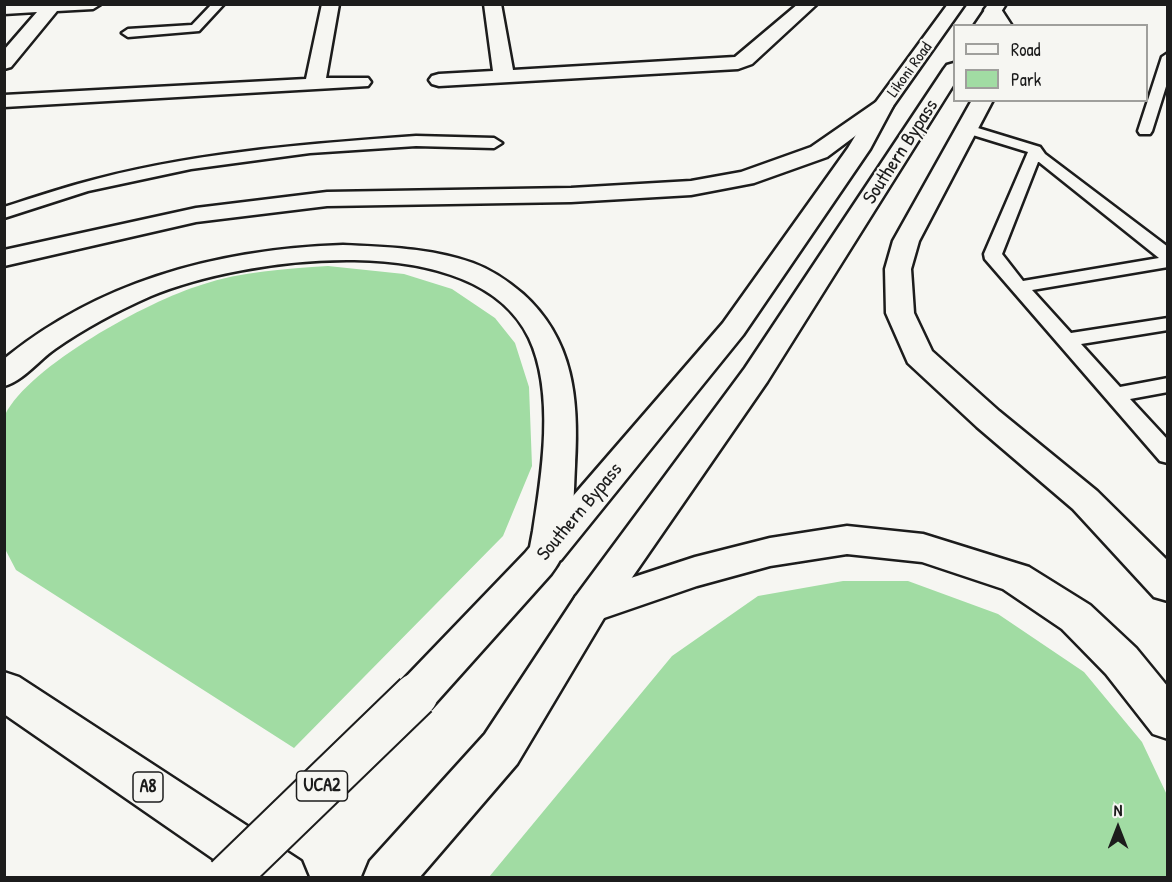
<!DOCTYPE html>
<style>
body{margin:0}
#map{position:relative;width:1172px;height:882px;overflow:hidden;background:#f6f6f2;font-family:"Patrick Hand",sans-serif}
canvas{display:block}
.frame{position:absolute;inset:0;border:6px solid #1c1c1c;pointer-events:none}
.legend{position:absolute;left:953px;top:24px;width:195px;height:78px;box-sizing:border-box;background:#f6f6f2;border:2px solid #9f9f9c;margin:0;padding:8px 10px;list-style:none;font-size:18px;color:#1c1c1c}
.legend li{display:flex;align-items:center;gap:12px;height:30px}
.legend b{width:30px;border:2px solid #9f9f9c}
.north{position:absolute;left:1088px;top:798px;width:60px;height:60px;-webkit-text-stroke:4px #f6f6f2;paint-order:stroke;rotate:0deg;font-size:16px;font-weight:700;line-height:24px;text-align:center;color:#1c1c1c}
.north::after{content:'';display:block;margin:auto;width:21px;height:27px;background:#1c1c1c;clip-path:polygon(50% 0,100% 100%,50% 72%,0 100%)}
</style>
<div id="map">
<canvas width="1172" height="882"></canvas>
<div class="frame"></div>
<ul class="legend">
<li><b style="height:8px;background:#f6f6f2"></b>Road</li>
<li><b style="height:16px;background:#a1dca3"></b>Park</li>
</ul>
<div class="north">N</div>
</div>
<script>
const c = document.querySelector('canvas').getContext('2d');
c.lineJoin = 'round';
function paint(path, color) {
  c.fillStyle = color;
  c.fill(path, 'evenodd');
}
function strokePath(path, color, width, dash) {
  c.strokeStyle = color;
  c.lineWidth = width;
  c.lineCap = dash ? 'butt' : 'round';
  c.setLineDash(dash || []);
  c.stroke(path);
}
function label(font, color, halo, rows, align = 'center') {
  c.font = font + ' "Patrick Hand",sans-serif';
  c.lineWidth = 4.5;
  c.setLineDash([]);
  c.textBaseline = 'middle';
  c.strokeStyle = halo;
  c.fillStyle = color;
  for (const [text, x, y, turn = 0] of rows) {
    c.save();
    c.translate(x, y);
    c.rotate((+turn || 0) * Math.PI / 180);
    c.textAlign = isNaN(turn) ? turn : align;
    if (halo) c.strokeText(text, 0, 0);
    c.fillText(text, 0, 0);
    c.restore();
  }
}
const green = new Path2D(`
 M 328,266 L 404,274 L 452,289 L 495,318 L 515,343 L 529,387 L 532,466 L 503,536 L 294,748 L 16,570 L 5,549 L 5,415 C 29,366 148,301 201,285 C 242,271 285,269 328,266 Z
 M 843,581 L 908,581 L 998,614 L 1084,672 L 1142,742 L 1167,795 L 1167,877 L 489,877 L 672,656 L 758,596 Z`);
const service = new Path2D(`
 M 212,4 L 224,4 L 199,31 L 128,37 L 122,33 L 128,29 L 192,25 Z
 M 1168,53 L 1168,80 L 1152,131 L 1150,134 L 1140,134 L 1138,131 L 1162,57 Z
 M 968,125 L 1040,147 L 1045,154 L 1168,247 L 1168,267 L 1032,290 L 1071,333 L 1168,318 L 1168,330 L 1081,344 L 1120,387 L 1168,378 L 1168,392 L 1130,399 L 1168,440 L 1168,463 L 1160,461 L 985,259 L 984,254 L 1028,152 L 963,132 L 961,129 L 963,126 ZM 1038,162 L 1039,162 L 1159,258 L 1023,281 L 1002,254 Z
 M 416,136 L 494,138 L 502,143 L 494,148 L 416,146 L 310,153 L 191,169 L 88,191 L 4,218 L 4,207 C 29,199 53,191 78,184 C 186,153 304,144 416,136 Z`);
const minor = new Path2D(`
 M 4,4 L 101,4 L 93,9 L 57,11 L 11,67 L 4,69 L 4,50 L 37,12 L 4,14 Z
 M 322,4 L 339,4 L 326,78 L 368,78 L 371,82 L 368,86 L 4,107 L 4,95 L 306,79 Z
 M 484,4 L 501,4 L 513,70 L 735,57 L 798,4 L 817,4 L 752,64 L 738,69 L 439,86 L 432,84 L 429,80 L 432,76 L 439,74 L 493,71 Z`);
const secondary = new Path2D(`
 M 948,4 L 965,4 L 893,106 L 870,149 L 743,335 L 561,560 L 548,564 L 535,560 L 530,550 L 535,540 L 723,323 L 848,148 L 876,102 Z
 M 989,4 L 1006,4 L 992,26 L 974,26 Z
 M 954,63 L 954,84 L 767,382 L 604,618 L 590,623 L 576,618 L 570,607 L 576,596 L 745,368 L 944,69 L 947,65 Z`);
const trunk = new Path2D(`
 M 993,5 L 999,6 L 1012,26 L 994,26 L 984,10 L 987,6 Z
 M 883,100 L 890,102 L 893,106 L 890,110 L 827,157 L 754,183 L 691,195 L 571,202 L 327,206 L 196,222 L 4,266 L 4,250 L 196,208 L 327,192 L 571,188 L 691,181 L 741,172 L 811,147 L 876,102 Z
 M 972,100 L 993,100 L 919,241 L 911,269 L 914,313 L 932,351 L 999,411 L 1097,491 L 1168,561 L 1168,601 L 1154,597 L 1073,509 L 977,427 L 908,363 L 886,313 L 885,269 L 893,241 Z
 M 343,245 C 386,247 431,248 473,263 C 492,270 508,281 523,294 C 574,340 579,400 575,466 C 573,503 575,544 551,574 L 431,708 L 416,714 L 401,708 L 395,695 L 401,682 L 525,553 L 530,547 L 533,531 C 542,474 555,393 529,338 C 475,225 244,257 151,296 C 117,311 85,328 55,349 C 39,360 23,381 4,386 L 4,359 L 9,355 C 105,279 223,249 343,245 Z
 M 847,526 L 923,534 L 1016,563 L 1029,567 L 1090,605 L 1136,648 L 1168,687 L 1168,739 L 1153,734 L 1106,674 L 1062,629 L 1003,589 L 922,562 L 847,554 L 770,566 L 697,586 L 604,618 L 517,764 L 419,878 L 363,878 L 370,861 L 485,734 L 576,596 L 695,557 L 770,538 Z
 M 4,672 L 19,677 L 301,861 L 308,878 L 241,878 L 4,714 Z`);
const trunkBridge = new Path2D(`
 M 227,878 L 416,695`);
const farStreetnames = [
 ["Likoni Road",910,70,-54]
];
const shields = [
 [322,786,51],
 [148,787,30]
];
const shieldNames = [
 ["UCA2",322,786],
 ["A8",148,787]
];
const streetNames = [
 ["Southern Bypass",901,152,-57],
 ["Southern Bypass",580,512,-50]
];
paint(green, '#a1dca3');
strokePath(service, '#1c1c1c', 5);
strokePath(minor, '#1c1c1c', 5);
strokePath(secondary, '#1c1c1c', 5);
strokePath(trunk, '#1c1c1c', 5);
paint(service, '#f6f6f2');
paint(minor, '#f6f6f2');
paint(secondary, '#f6f6f2');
paint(trunk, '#f6f6f2');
strokePath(trunkBridge, '#1c1c1c', 47, []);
strokePath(trunkBridge, '#f6f6f2', 43);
label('16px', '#1c1c1c', '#f6f6f2', farStreetnames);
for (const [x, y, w] of shields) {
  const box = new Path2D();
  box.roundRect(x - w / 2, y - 15, w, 30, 4.5);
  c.fillStyle = '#f6f6f2';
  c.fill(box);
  strokePath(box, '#1c1c1c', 1.5);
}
label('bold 18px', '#1c1c1c', null, shieldNames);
label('20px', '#1c1c1c', '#f6f6f2', streetNames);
</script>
